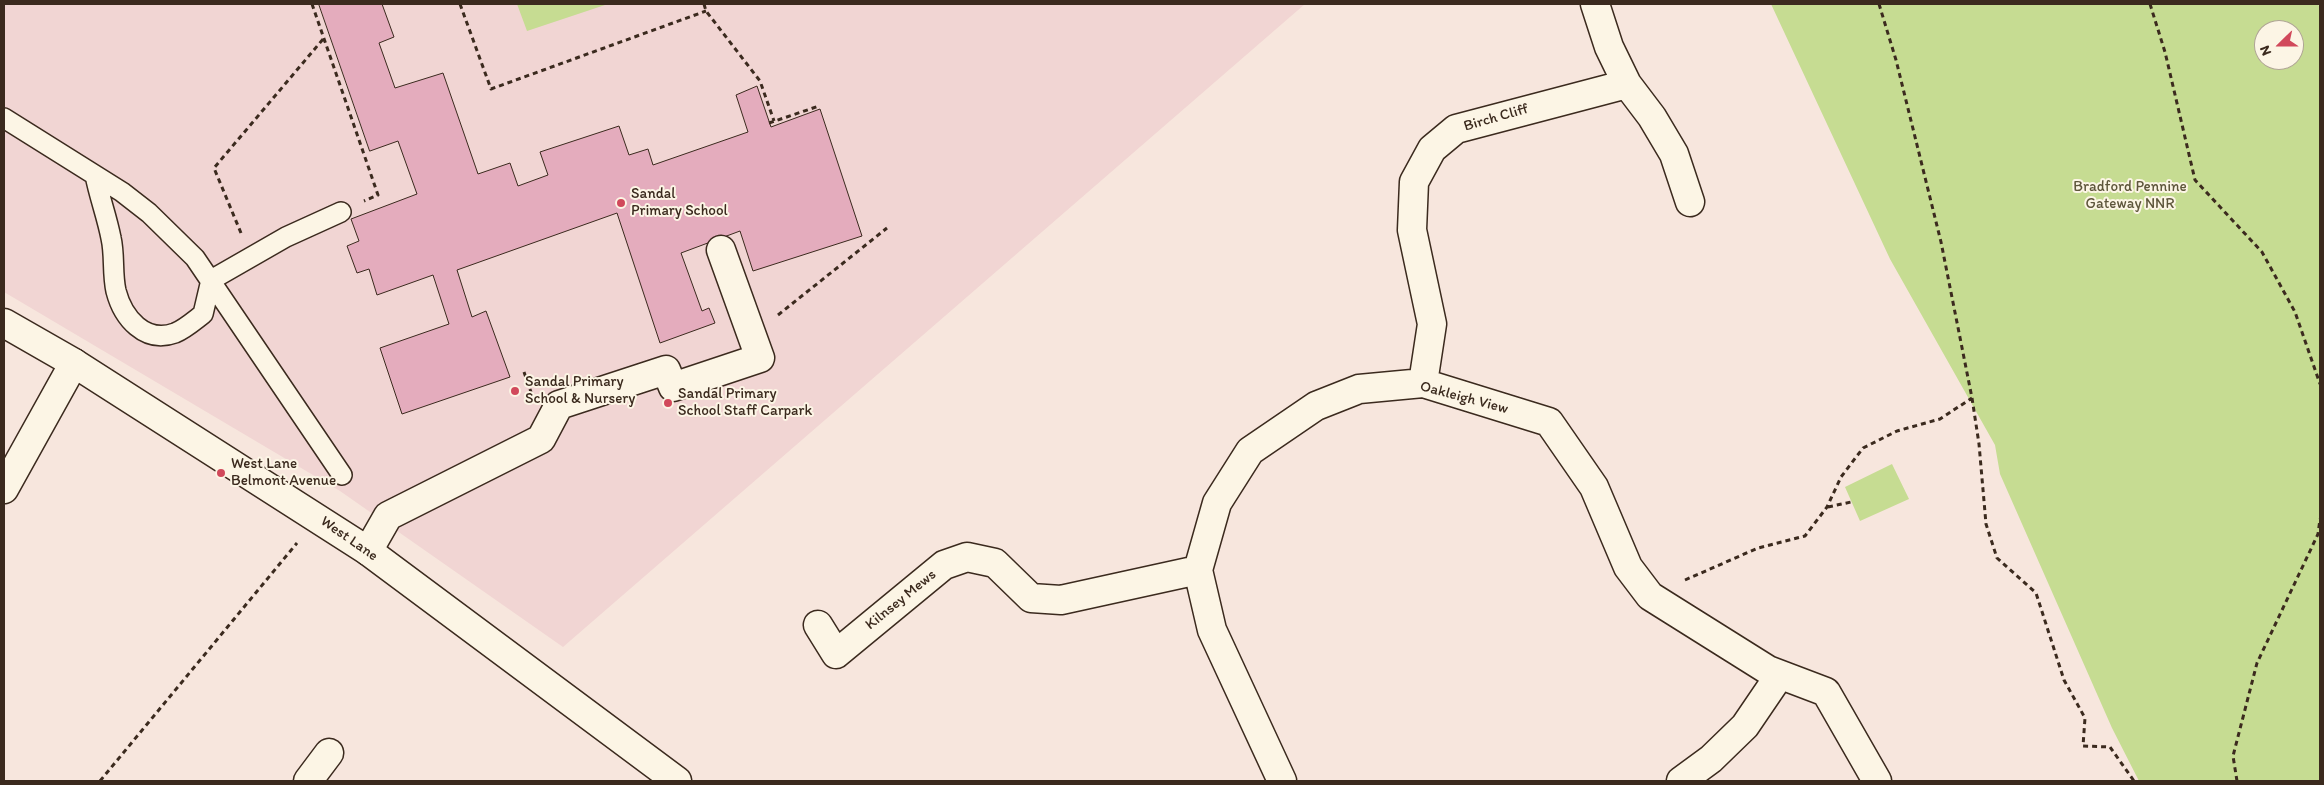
<!DOCTYPE html>
<style>
body{margin:0}
#map{position:relative;width:2324px;height:785px;overflow:hidden;background:#f7e6dd;font-family:Itim,sans-serif}
canvas{display:block}
.frame{position:absolute;inset:0;border:5px solid #3b2a1e;pointer-events:none}
.north{position:absolute;left:2254px;top:20px;width:50px;height:50px;box-sizing:border-box;background:#fcf5e5;border:1px solid #afa495;border-radius:50%;rotate:248deg;font-size:14px;font-weight:700;line-height:20px;text-align:center;color:#3b2a1e}
.north::after{content:'';display:block;margin:auto;width:18px;height:22px;background:#d1495b;clip-path:polygon(50% 0,100% 100%,50% 72%,0 100%)}
</style>
<div id="map">
<canvas width="2324" height="785"></canvas>
<div class="frame"></div>
<div class="north">N</div>
</div>
<script>
const c = document.querySelector('canvas').getContext('2d');
c.lineJoin = 'round';
function paint(path, color) {
  c.fillStyle = color;
  c.fill(path, 'evenodd');
}
function strokePath(path, color, width, dash) {
  c.strokeStyle = color;
  c.lineWidth = width;
  c.lineCap = dash ? 'butt' : 'round';
  c.setLineDash(dash || []);
  c.stroke(path);
}
function label(font, color, halo, rows, align = 'center') {
  c.font = font + ' Itim,sans-serif';
  c.lineWidth = 4;
  c.setLineDash([]);
  c.textBaseline = 'middle';
  c.strokeStyle = halo;
  c.fillStyle = color;
  for (const [text, x, y, turn = 0] of rows) {
    c.save();
    c.translate(x, y);
    c.rotate((+turn || 0) * Math.PI / 180);
    c.textAlign = isNaN(turn) ? turn : align;
    if (halo) c.strokeText(text, 0, 0);
    c.fillText(text, 0, 0);
    c.restore();
  }
}
const built = new Path2D(`
 M 4,4 L 1305,4 L 563,647 L 340,491 L 4,292 Z`);
const green = new Path2D(`
 M 517,4 L 608,4 L 527,31 Z
 M 1771,4 L 2318,4 L 2320,8 L 2320,781 L 2139,781 L 2112,728 L 2000,474 L 1995,445 L 1890,259 ZM 2264,30 L 2294,30 L 2294,60 L 2264,60 Z
 M 1892,464 L 1909,499 L 1860,521 L 1845,487 Z`);
const building = new Path2D(`
 M 319,4 L 382,4 L 394,37 L 379,43 L 395,88 L 443,73 L 478,174 L 510,163 L 518,186 L 548,175 L 540,152 L 619,126 L 629,155 L 648,149 L 653,165 L 748,132 L 736,95 L 757,86 L 771,127 L 820,109 L 862,236 L 753,271 L 740,231 L 681,253 L 702,311 L 709,308 L 715,323 L 660,343 L 617,213 L 457,270 L 472,317 L 486,311 L 510,377 L 402,414 L 380,348 L 449,324 L 433,275 L 377,295 L 369,269 L 357,273 L 347,246 L 359,241 L 351,219 L 417,194 L 398,141 L 370,151 Z`);
const path = new Path2D(`
 M 312,4 L 378,195 L 364,201
 M 460,4 L 491,89 L 706,11
 M 704,4 L 706,11 L 760,81 L 774,121
 M 1879,4 L 1896,60 L 1941,242 L 1972,398 L 1979,444 L 1986,524 L 1997,558 L 2036,593 L 2064,680 L 2085,718 L 2083,746 L 2110,747 L 2134,781
 M 2150,4 L 2165,52 L 2195,180 L 2262,252 L 2295,312 L 2320,384
 M 769,123 L 819,106
 M 241,233 L 214,168 L 324,38
 M 778,315 L 887,228
 M 524,372 L 531,392
 M 1828,507 L 1851,502
 M 1685,580 L 1758,548 L 1805,536 L 1827,507 L 1841,477 L 1863,448 L 1897,431 L 1940,419 L 1972,398
 M 100,781 L 297,543
 M 2237,781 L 2233,756 L 2257,663 L 2318,534 L 2320,519`);
const lane = new Path2D(`
 M 4,118 L 122,192 L 149,213 L 195,258 L 342,475
 M 95,175 C 99,196 107,217 111,238 C 115,255 112,273 116,291 C 123,318 145,344 175,333 C 185,329 195,320 203,314 L 211,280 L 286,237 L 341,212`);
const street = new Path2D(`
 M 1595,4 L 1609,47 L 1627,84
 M 1423,383 L 1432,324 L 1412,230 L 1414,182 L 1432,149 L 1456,129 L 1627,84 L 1652,117 L 1674,154 L 1690,202
 M 4,489 L 74,363
 M 368,551 L 388,516 L 541,439 L 559,405 L 666,370 L 673,387 L 760,358 L 721,250
 M 818,625 L 836,654 L 944,565 L 967,557 L 995,563 L 1031,598 L 1061,600 L 1198,570
 M 308,781 L 329,753
 M 1282,781 L 1212,630 L 1198,570 L 1217,503 L 1250,451 L 1316,406 L 1359,389 L 1423,383 L 1549,422 L 1594,487 L 1628,567 L 1650,596 L 1768,670 L 1826,692 L 1877,781
 M 1681,781 L 1711,759 L 1745,726 L 1779,676`);
const secondary = new Path2D(`
 M 4,323 L 74,363 L 368,551 L 677,781`);
const markers = [
 [621,203,5,"#d1495b"],
 [515,391,5,"#d1495b"],
 [668,403,5,"#d1495b"],
 [221,473,5,"#d1495b"]
];
const streetNames = [
 ["Birch Cliff",1496,118,-16],
 ["Oakleigh View",1464,398,15],
 ["West Lane",349,539,35],
 ["Kilnsey Mews",901,600,-39]
];
const parkNames = [
 ["Bradford Pennine",2130,187],
 ["Gateway NNR",2130,204]
];
const poiNames = [
 ["Sandal",631,194],
 ["Primary School",631,211],
 ["Sandal Primary",525,382],
 ["School & Nursery",525,399],
 ["Sandal Primary",678,394],
 ["School Staff Carpark",678,411],
 ["West Lane",231,464],
 ["Belmont Avenue",231,481]
];
paint(built, '#f1d5d3');
paint(green, '#c6dc92');
paint(building, '#e4acbd');
strokePath(building, '#3b2a1e', 1);
strokePath(lane, '#3b2a1e', 22);
strokePath(street, '#3b2a1e', 31);
strokePath(secondary, '#3b2a1e', 31);
strokePath(path, '#3b2a1e', 3, [5, 4]);
strokePath(lane, '#fcf5e5', 19);
strokePath(street, '#fcf5e5', 28);
strokePath(secondary, '#fcf5e5', 28);
for (const [x, y, r, color] of markers) {
  const dot = new Path2D();
  dot.arc(x, y, r, 0, 2 * Math.PI);
  c.fillStyle = color;
  c.fill(dot);
  strokePath(dot, '#fcf5e5', 2);
}
label('15px', '#3b2a1e', '#fcf5e5', streetNames);
label('15px', '#5e563b', '#fcf5e5', parkNames);
label('15px', '#3b2a1e', '#fcf5e5', poiNames, 'left');
</script>
